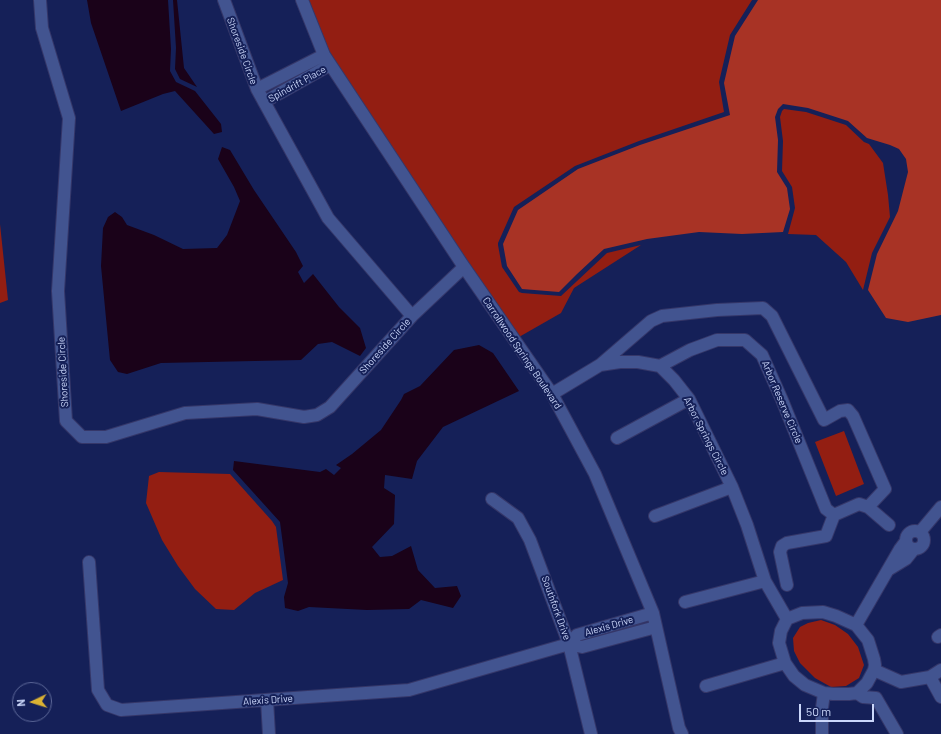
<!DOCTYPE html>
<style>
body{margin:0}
#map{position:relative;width:941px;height:734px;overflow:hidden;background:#152058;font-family:Barlow,sans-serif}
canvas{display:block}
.north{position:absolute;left:12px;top:682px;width:40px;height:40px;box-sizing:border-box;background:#152058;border:1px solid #5e6999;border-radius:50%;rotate:266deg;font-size:11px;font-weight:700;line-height:16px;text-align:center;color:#cbd7fa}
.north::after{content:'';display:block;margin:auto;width:14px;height:18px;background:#dbb233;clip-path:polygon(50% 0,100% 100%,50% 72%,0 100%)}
.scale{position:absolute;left:799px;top:704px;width:75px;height:18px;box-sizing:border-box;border:2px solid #cbd7fa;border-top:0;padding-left:5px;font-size:12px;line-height:14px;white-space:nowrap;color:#cbd7fa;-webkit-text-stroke:3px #152058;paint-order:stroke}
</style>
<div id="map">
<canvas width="941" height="734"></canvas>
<div class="north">N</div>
<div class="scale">50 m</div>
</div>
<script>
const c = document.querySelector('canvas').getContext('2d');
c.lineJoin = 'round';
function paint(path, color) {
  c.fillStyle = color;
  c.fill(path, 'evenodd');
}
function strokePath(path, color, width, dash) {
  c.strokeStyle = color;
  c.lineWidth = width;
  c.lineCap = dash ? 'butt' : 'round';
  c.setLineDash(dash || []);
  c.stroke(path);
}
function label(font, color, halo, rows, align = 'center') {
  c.font = font + ' Barlow,sans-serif';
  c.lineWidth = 4;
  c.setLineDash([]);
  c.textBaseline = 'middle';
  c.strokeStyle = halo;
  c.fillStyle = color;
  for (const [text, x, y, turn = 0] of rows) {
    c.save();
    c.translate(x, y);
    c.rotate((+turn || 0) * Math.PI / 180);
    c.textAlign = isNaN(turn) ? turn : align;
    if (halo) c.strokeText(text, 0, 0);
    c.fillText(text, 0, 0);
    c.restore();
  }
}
const green = new Path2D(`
 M 308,0 L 752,0 L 730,35 L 719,82 L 724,112 L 639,141 L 575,166 L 514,207 L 498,243 L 498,245 L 502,267 L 519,292 L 522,293 L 561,296 L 607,253 L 641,245 L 574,288 L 561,313 L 519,337 L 469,265 L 329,53 Z
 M 784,109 L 806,112 L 846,125 L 864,142 L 869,144 L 883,163 L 888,195 L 890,217 L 872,253 L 863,290 L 846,262 L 816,235 L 788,234 L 795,208 L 792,187 L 782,171 L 783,141 L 780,117 L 782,111 Z
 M 0,224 L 8,300 L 0,303 Z
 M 844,431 L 864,484 L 836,496 L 815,442 Z
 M 159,472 L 230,474 L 272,521 L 276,527 L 283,580 L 255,593 L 234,610 L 216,609 L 195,589 L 178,566 L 162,540 L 146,503 L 149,476 Z
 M 821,620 L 835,625 L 848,634 L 858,647 L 864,665 L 859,678 L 846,686 L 831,687 L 815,678 L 800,663 L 794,651 L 793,638 L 800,627 L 808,623 Z`);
const forest = new Path2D(`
 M 758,0 L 941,0 L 941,315 L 908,322 L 886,318 L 868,290 L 877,254 L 898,211 L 908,172 L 906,159 L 899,149 L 890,145 L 867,138 L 848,121 L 808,108 L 783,104 L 778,109 L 775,117 L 778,140 L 777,172 L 787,188 L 790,209 L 783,232 L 742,234 L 699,232 L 647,239 L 604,249 L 577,274 L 559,292 L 522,289 L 507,266 L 503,244 L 518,210 L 578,169 L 640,145 L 730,115 L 724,83 L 735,36 Z`);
const water = new Path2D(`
 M 87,0 L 168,0 L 171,49 L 170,71 L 176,82 L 195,91 L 221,124 L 222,132 L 214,134 L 175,91 L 163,94 L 121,111 L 91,23 Z
 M 173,0 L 177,0 L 184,68 L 197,87 L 180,79 L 175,69 L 176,48 Z
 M 222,147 L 230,150 L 254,190 L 296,252 L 303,266 L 298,272 L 304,283 L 313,274 L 339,307 L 360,328 L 366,348 L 360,356 L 332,342 L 318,344 L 301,360 L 161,363 L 127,374 L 118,372 L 110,360 L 101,266 L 103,228 L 108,217 L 115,212 L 122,217 L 127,225 L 154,235 L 183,249 L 217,248 L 227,235 L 240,201 L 234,187 L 218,159 Z
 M 479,345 L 493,353 L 519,391 L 443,427 L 417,461 L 412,479 L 385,475 L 384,488 L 395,495 L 394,524 L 372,547 L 380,557 L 392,556 L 411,546 L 418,570 L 435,588 L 457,586 L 461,596 L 453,608 L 421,600 L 409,609 L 367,610 L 309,607 L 298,611 L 285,608 L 284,597 L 288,583 L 280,522 L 233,470 L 234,461 L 320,472 L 326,469 L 334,475 L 341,468 L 336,465 L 352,454 L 381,430 L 401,400 L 404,394 L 420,386 L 454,350 Z`);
const minor = new Path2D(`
 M 40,0 L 42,28 L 69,118 L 58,291 L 66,421 L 82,437 L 106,437 L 185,413 L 257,409 L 304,417 L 317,415 L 330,407 L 412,316 L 464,267
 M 224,0 L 257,89 L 328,218 L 412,316
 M 302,0 L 324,55 L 464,267 L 552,394 L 595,474 L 653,613 L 679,728 L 682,734
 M 257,89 L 324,55
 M 264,102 L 330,65
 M 600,365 L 651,321 L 662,316 L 717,310 L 763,308 L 772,316 L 824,420 L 840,411 L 848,410 L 853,416 L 885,489 L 868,507 L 859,504 L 834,515 L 826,509 L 782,400 L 762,355 L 745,340 L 717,340 L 690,350 L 660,366
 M 552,394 L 600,365 L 620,362 L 638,362 L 660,366 L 674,380 L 689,399 L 732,487 L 747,525 L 765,581 L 787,619
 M 617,438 L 689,399
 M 492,499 L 518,518 L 530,540 L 569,644 L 591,734
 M 868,507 L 889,525
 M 655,516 L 732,487
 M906 540a9 9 0 1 1 18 0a9 9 0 1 1-18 0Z
 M 920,532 L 941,507
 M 89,562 L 98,690 L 107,705 L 121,710 L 409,690 L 569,644 L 582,647 L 656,627
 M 888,570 L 906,559 L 914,549
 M 787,585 L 780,552 L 782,546 L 787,543 L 826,536 L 834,515
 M 685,602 L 765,581
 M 823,612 L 836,616 L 856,625 L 868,640 L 874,659 L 875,665 L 874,670 L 867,683 L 857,693 L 849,694 L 833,694 L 824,693 L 805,685 L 794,676 L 785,663 L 779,643 L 781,631 L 787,619 L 802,613 Z
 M 856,625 L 900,549 L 906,541
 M 938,637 L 941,635
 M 569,644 L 577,635 L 653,613
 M 874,670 L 901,682 L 930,677 L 941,670
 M 930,677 L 941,697
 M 706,686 L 785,663
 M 857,693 L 863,697 L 876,698 L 897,734
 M 267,700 L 269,734
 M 822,734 L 822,708 L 824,693`);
const streetNames = [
 ["Shoreside Circle",242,51,70],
 ["Spindrift Place",297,84,-29],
 ["Shoreside Circle",385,346,-48],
 ["Carrollwood Springs Boulevard",522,353,56],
 ["Shoreside Circle",63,372,-93],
 ["Arbor Reserve Circle",782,402,67],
 ["Arbor Springs Circle",706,436,63],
 ["Southfork Drive",556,608,70],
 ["Alexis Drive",609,626,-16],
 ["Alexis Drive",268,700,-4]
];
paint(green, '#931e12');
paint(forest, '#a83325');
paint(water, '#1a0219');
strokePath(minor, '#353769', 14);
strokePath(minor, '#425490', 12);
label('10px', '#cbd7fa', '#152058', streetNames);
</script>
